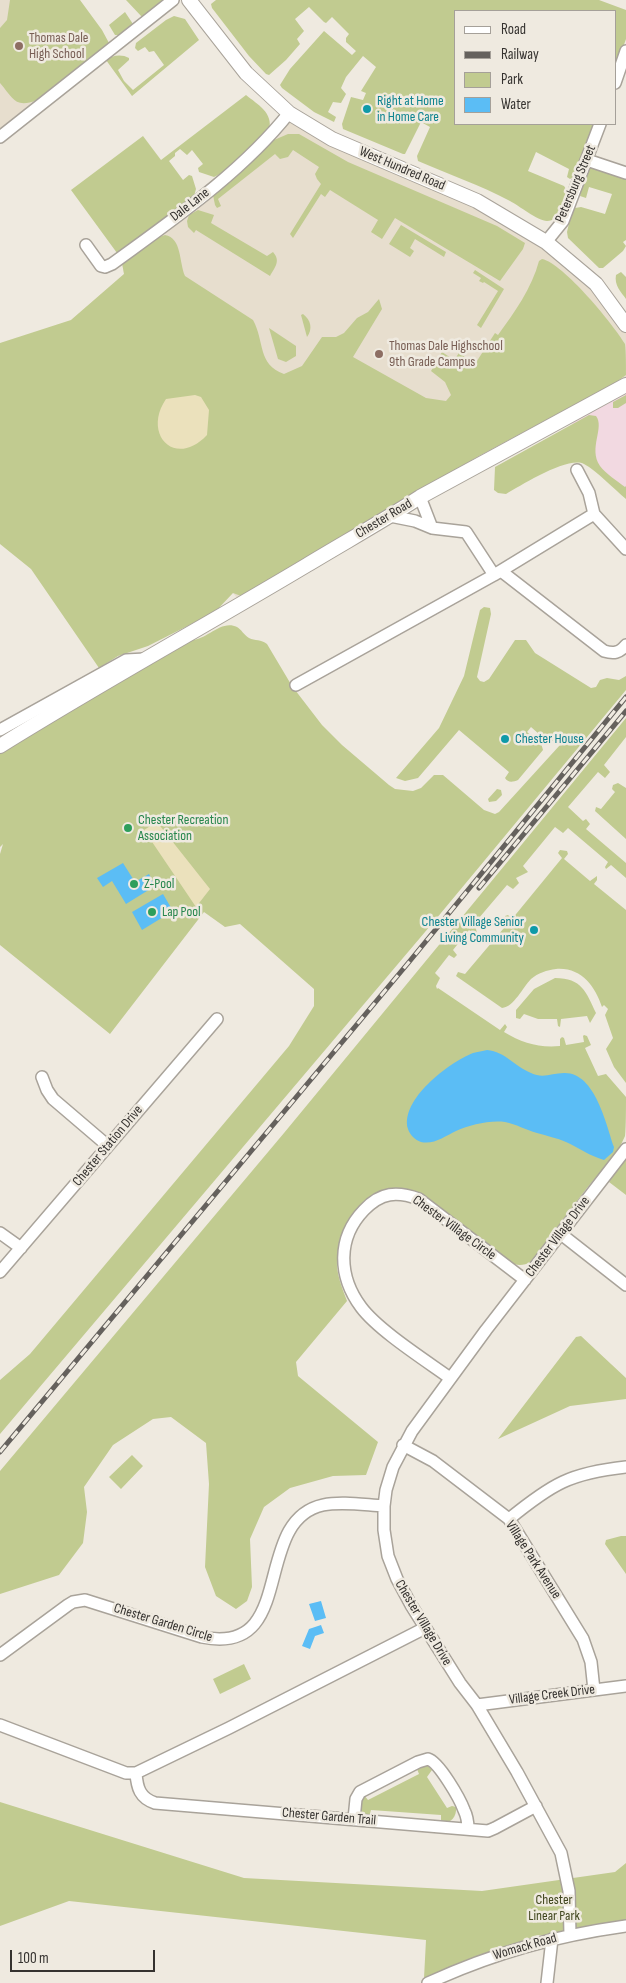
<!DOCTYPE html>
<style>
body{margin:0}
#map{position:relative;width:626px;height:1983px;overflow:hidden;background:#efeae0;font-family:"Sofia Sans Condensed",sans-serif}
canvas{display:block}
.legend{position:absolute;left:454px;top:10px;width:162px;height:115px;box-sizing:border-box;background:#efeae0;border:1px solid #a5a099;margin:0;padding:6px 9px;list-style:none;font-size:15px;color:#35322f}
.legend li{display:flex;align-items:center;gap:10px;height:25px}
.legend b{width:25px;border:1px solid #a5a099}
.scale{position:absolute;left:10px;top:1950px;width:145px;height:22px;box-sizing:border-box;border:2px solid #35322f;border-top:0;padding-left:6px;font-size:15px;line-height:18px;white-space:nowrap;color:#35322f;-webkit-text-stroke:4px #efeae0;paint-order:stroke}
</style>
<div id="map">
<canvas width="626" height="1983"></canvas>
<ul class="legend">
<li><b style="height:6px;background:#fff"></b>Road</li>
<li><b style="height:6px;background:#65615d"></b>Railway</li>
<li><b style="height:14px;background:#c1cb90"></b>Park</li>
<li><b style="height:14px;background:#5bbdf5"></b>Water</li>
</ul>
<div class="scale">100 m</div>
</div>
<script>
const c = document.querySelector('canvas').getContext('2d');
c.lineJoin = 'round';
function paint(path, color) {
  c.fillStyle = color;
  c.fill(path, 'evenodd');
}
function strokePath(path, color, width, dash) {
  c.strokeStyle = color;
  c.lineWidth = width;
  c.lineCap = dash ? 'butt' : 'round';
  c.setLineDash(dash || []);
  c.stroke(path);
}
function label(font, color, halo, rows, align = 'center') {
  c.font = font + ' "Sofia Sans Condensed",sans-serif';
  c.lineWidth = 5;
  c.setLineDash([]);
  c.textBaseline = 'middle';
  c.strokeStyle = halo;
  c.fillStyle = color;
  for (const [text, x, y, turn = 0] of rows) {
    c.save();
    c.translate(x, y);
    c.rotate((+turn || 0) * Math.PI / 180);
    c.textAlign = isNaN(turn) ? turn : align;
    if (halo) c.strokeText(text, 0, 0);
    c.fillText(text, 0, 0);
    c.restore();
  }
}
const commercial = new Path2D(`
 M 626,385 L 626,497 L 592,463 L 569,417 Z`);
const built = new Path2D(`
 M 0,0 L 19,0 L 12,6 L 12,13 L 67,84 L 0,136 Z
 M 289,113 L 477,202 L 596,285 L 626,326 L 626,383 L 242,604 L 181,529 L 71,320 L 124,274 L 121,258 L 236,169 Z`);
const green = new Path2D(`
 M 10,0 L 80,0 L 102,30 L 109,43 L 37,100 C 15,109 13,98 0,83 L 0,28 L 7,20 Z
 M 126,0 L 163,0 L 158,6 L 142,17 Z
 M 216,0 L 599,0 L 626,10 L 626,39 L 615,70 L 615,11 L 455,11 L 455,124 L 595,124 L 576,175 L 570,179 L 567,177 L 569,169 L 536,152 L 528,171 L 564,186 L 568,192 C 565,203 560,221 547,221 C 538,221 518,205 510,201 C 480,185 448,174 418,161 L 417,156 L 430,127 L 421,122 L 405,154 L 403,154 L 343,129 L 342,124 L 351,97 L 363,100 L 366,93 L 361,91 L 376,67 L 363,56 L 346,77 L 341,88 L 346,94 L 341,103 L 333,102 L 328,112 L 336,117 L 334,122 L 314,112 L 282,88 L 280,85 L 290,69 L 324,31 L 352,55 L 356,51 L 346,42 L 346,38 L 349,34 L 332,17 L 326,23 L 324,22 L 309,7 L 295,19 L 304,31 L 297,39 L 300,44 L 286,60 L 269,75 L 266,74 L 249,56 L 212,8 L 211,4 Z
 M 125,12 L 133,24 L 120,35 L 115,35 L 109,25 Z
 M 174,16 L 185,19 L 199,40 L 132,96 L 106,60 C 112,55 122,54 129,58 L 129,60 L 118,70 L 124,81 L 133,90 L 164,65 L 154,51 L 149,52 L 145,47 L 138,51 L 135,48 L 136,43 L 166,20 Z
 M 246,95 C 257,104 274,113 269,130 L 222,173 L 214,177 L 199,172 L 198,168 L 203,164 L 192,150 L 187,155 L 180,149 L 175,153 L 175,156 L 169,161 L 183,180 L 189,175 L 192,176 L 196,189 L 194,196 L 117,253 L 71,190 L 143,136 L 161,160 Z
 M 288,134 L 299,134 L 348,162 L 497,226 L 525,243 L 523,249 L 500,281 L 395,218 L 382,239 L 371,232 L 378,220 L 330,190 L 325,197 L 321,194 L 293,238 L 290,234 L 321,184 L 317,179 L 315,174 L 319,167 L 293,150 L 288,157 L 280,159 L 275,154 L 218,199 L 221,206 L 217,208 L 215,205 L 213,195 L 237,176 L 274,140 Z
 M 592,165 L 626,176 L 626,240 L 623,242 L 626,246 L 623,251 L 603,268 L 599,268 L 568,238 L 567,232 L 570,219 L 575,208 L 581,207 L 605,214 L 612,194 L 589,187 L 586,198 L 580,196 L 584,178 Z
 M 198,210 L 214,215 L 211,223 L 267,256 L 273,252 C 281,261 275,267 270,276 L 196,230 L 194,233 L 188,227 L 187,221 L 189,215 Z
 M 401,225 L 446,252 L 444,257 L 415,239 L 410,248 L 414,251 L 410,257 L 389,244 Z
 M 165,235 C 182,238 179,262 185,276 L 253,320 C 265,342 257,364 284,374 L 302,366 L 322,337 L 336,337 L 344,333 L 357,318 L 368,312 L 379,299 L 382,309 L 353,357 L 426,398 L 446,401 L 451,395 L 445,382 L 431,371 L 442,352 L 454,360 L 459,353 L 475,364 L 495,333 L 498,335 C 514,313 532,288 539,261 L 542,259 C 563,263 614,325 625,344 C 626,352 626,367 626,375 L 615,383 L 477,457 L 241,596 L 233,593 L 215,612 L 148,646 L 118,656 L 99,668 L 31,569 L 0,544 L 0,343 L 71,320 L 124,274 L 122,263 L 154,239 Z
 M 475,270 L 504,289 L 481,328 L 477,325 L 498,291 L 484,282 L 483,283 L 479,281 L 481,278 L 473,273 Z
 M 621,272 L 626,277 L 626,299 C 621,292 614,285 616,275 Z
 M 303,314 C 311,320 313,329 307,337 L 301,315 Z
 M 269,328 L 296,346 L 296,356 L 286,362 L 278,359 Z
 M 626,395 L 626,403 L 618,408 L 613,408 L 613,402 Z
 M 589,415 L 596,416 C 605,428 588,448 600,466 C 606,474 617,481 625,487 L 626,486 L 626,499 C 614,489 597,471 584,464 C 568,456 522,485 506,494 L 498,493 L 494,490 L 495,467 Z
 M 484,607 L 490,608 L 491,614 L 477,677 L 480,681 L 484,682 L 489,679 L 515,640 L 526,640 L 535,653 L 591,688 L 596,687 L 600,680 L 607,678 L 619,680 L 626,676 L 626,690 L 436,919 L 0,1434 L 0,1380 L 30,1354 L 289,1046 L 314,1006 L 314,989 L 240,924 L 225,927 L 204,912 L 110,1034 L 0,945 L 0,854 L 3,844 L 0,847 L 0,747 L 191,640 C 207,640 221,619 237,627 C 241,629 244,635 249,638 C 255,641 261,639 267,644 L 292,686 L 322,725 L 342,745 L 389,785 L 395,789 L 413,791 L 421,788 L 434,775 L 443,775 L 484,810 L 495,814 L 499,812 L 560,745 L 554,740 L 551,742 L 548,742 L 531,727 L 527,732 L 541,743 L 543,750 L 518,780 C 513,782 508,783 505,778 L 509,772 L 459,730 L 418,778 L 405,781 L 396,778 L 439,728 L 464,676 L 480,610 Z
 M 626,718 L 626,737 L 604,765 L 610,772 L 605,778 L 598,772 L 568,807 L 583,821 L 586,819 L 590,824 L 586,829 L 626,863 L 626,878 L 611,865 L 606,869 L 605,867 L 608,862 L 568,828 L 563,833 L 555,827 L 523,866 L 528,872 L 516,878 L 519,883 L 513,889 L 507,885 L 473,925 L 476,929 L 477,933 L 474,934 L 469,930 L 453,950 L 457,955 L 454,958 L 449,955 L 435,973 L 440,978 L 436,986 L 437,989 L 438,988 L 500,1030 L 505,1024 L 507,1027 L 504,1032 C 522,1043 539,1048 560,1046 L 560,1039 L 562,1037 L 564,1038 L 566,1045 L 584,1042 L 583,1036 L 584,1035 L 587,1036 L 591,1045 L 585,1048 L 598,1076 L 606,1074 L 626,1097 C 626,1107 626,1128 625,1136 C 616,1158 602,1169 587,1188 C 568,1212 550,1237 531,1262 C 523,1266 517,1266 509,1262 L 421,1194 C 375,1172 339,1217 337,1260 C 336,1273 342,1288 347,1301 L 296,1362 L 298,1376 L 378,1442 L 366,1475 L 333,1476 L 290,1488 L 264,1507 L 250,1539 L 252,1587 L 247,1601 L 236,1609 L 216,1596 L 205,1567 L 209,1484 L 206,1443 L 171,1417 L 153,1419 L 113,1445 L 84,1487 L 87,1512 L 83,1543 L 59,1575 L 0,1594 L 0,1471 L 284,1133 Z
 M 618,783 L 626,788 L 626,839 L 595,811 L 596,807 L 601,809 L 615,792 L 612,789 L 613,785 Z
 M 497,789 L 501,790 L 502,795 L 496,801 L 489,802 L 488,799 Z
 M 560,850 L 567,851 L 568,854 L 564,859 L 590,881 L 597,876 L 597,880 L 594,884 L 626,910 L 626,1083 L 614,1067 L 606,1049 L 613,1038 L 605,1015 L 608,1009 L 604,1005 L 602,1007 C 595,986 581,967 556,969 C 547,970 538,973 531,979 C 523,987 514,1007 502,1008 L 456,976 L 458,972 L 465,974 L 509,922 L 505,916 L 508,915 L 512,919 L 562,858 L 558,853 Z
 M 555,978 C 582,978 586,992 596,1013 L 590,1023 L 587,1016 L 561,1019 L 560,1027 L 558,1026 L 557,1019 L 538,1019 L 524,1014 L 520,1019 L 516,1018 L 516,1010 L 534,989 Z
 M 626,1156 L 626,1195 L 609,1182 Z
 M 581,1336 L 626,1378 L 626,1399 L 570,1406 L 498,1439 L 576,1337 Z
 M 132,1455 L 143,1466 L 121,1489 L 109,1477 Z
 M 621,1536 L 626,1536 L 626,1574 L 605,1544 L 606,1540 Z
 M 244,1664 L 251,1679 L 220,1694 L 213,1679 Z
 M 421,1765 L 427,1765 L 432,1770 L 427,1777 L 447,1808 L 452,1806 L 456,1807 C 457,1817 451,1823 441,1824 L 441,1815 L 371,1810 L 369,1817 L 362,1814 L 358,1809 L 359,1797 L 364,1795 L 368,1800 L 419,1774 L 417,1769 Z
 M 0,1802 L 244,1878 L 482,1891 L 615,1872 L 626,1863 L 626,1926 L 552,1937 L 538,1935 L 424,1978 L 426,1940 L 69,1901 L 0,1926 Z`);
const sand = new Path2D(`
 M 195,395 L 201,397 L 209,410 L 207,435 C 175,469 142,434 166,399 Z
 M 157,822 L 210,889 L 196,907 L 144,830 Z`);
const water = new Path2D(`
 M 123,863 L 135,882 L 149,874 L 155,886 L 126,904 L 112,881 L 103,887 L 97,878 Z
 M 163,894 L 173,911 L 142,930 L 132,912 Z
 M 487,1050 C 506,1052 514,1066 531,1073 C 543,1079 552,1073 564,1073 C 595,1072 606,1124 614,1147 L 613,1152 L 604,1160 C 590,1156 579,1148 566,1142 C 557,1138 547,1136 537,1133 C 526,1130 516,1124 505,1122 C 489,1120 470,1125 456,1131 C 445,1136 434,1145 421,1142 C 415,1140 410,1135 408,1129 C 400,1100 448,1063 473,1053 C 477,1052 483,1051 487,1050 Z
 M 321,1601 L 326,1618 L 315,1621 L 309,1604 Z
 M 321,1625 L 324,1633 L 315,1636 L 310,1649 L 302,1646 L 309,1629 Z`);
const minor = new Path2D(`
 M 615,83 L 626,51
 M 0,137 L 173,0
 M 587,160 L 626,173
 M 546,242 L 563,221 L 600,124
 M 86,245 L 101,266 L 105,267 L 112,264 C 175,218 241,173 289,113
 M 577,470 L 589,493 L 594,514
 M 420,497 L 432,528
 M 390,516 L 415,521 L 432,528 L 466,532 L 494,575 L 594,514 L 626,549
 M 501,571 L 604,651 C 614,654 619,653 626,645
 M 296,685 L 494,575
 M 0,730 L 126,660 L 145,659
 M 42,1077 L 47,1090 L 53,1099 L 108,1146
 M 0,1233 L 21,1248
 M 561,1234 L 626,1285
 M 0,1272 L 217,1019
 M 450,1378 C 425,1360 378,1330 361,1307 C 338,1276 337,1238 364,1210 C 381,1192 397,1191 419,1199 L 525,1280
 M 403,1445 L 433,1461 L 509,1519 L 583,1639 L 591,1662 L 594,1690
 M 509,1519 C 552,1484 570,1473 626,1467
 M 0,1655 L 68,1605 L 73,1602 L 85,1600 L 202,1637 C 299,1657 250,1521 323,1505 C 342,1501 365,1505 384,1506
 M 477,1705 L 626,1686
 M 0,1725 L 126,1773 L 136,1773 L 229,1728 L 425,1628
 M 136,1773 C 137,1788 140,1798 155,1803 L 488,1831 L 495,1828 L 536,1806
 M 354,1819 L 356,1799 L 360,1792 L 418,1762 L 428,1759 C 439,1762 460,1799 464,1810 C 467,1816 468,1822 468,1829
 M 570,1935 L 569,1891 L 561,1853 L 517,1772 L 477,1705 L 460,1683 L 411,1605 L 397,1579 L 388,1556 L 384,1530 L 384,1506 L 386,1490 L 393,1467 L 412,1431 L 486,1330 L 626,1149
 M 428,1983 C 494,1953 554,1936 626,1926
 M 547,1983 L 552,1939`);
const major = new Path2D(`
 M 189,0 L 246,73 L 289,113 L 332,139 L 477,201 L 546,242 L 596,284 L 626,325
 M 0,746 C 101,683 205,626 307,565 C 345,542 383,521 420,497 L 626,385`);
const rail = new Path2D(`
 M 479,888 L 626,711
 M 0,1452 L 409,962 L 626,697`);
const markers = [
 [19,46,5,"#8d6e63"],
 [367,109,5,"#0f9aa8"],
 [379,354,5,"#8d6e63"],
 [505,739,5,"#0f9aa8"],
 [128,828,5,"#2e9e5b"],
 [134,884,5,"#2e9e5b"],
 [152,912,5,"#2e9e5b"],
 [534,930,5,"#0f9aa8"]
];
const educationNames = [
 ["Thomas Dale",29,38],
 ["High School",29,54],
 ["Thomas Dale Highschool",389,346],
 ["9th Grade Campus",389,362]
];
const cultureNames = [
 ["Right at Home",377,101],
 ["in Home Care",377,117],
 ["Chester House",515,739],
 ["Chester Village Senior",524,922,"right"],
 ["Living Community",524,938,"right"]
];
const streetNames = [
 ["West Hundred Road",402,169,23],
 ["Petersburg Street",576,184,-67],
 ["Dale Lane",190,205,-38],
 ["Chester Road",384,519,-31],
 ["Chester Station Drive",108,1146,-50],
 ["Chester Village Circle",454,1228,36],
 ["Chester Village Drive",558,1237,-53],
 ["Village Park Avenue",533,1560,57],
 ["Chester Garden Circle",163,1623,17],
 ["Chester Village Drive",423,1623,59],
 ["Village Creek Drive",552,1695,-7],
 ["Chester Garden Trail",329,1817,5],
 ["Womack Road",525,1947,-16]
];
const leisureNames = [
 ["Chester Recreation",138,820],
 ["Association",138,836],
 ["Z-Pool",144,884],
 ["Lap Pool",162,912]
];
const parkNames = [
 ["Chester",554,1900],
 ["Linear Park",554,1916]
];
paint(commercial, '#f2d9e1');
paint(built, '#e7dece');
paint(green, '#c1cb90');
paint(sand, '#ebe1bc');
paint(water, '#5bbdf5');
strokePath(minor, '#a9a39a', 14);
strokePath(major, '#a9a39a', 16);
strokePath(minor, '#fff', 11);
strokePath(major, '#fff', 14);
strokePath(rail, '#65615d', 5);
strokePath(rail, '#efeae0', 3, [9]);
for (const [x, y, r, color] of markers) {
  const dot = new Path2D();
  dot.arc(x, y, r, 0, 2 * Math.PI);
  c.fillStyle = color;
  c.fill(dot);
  strokePath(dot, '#efeae0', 2);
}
label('14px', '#785e54', '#efeae0', educationNames, 'left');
label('14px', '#0d838f', '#efeae0', cultureNames, 'left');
label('14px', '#35322f', '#efeae0', streetNames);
label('14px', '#27864d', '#efeae0', leisureNames, 'left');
label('14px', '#40461e', '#efeae0', parkNames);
</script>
